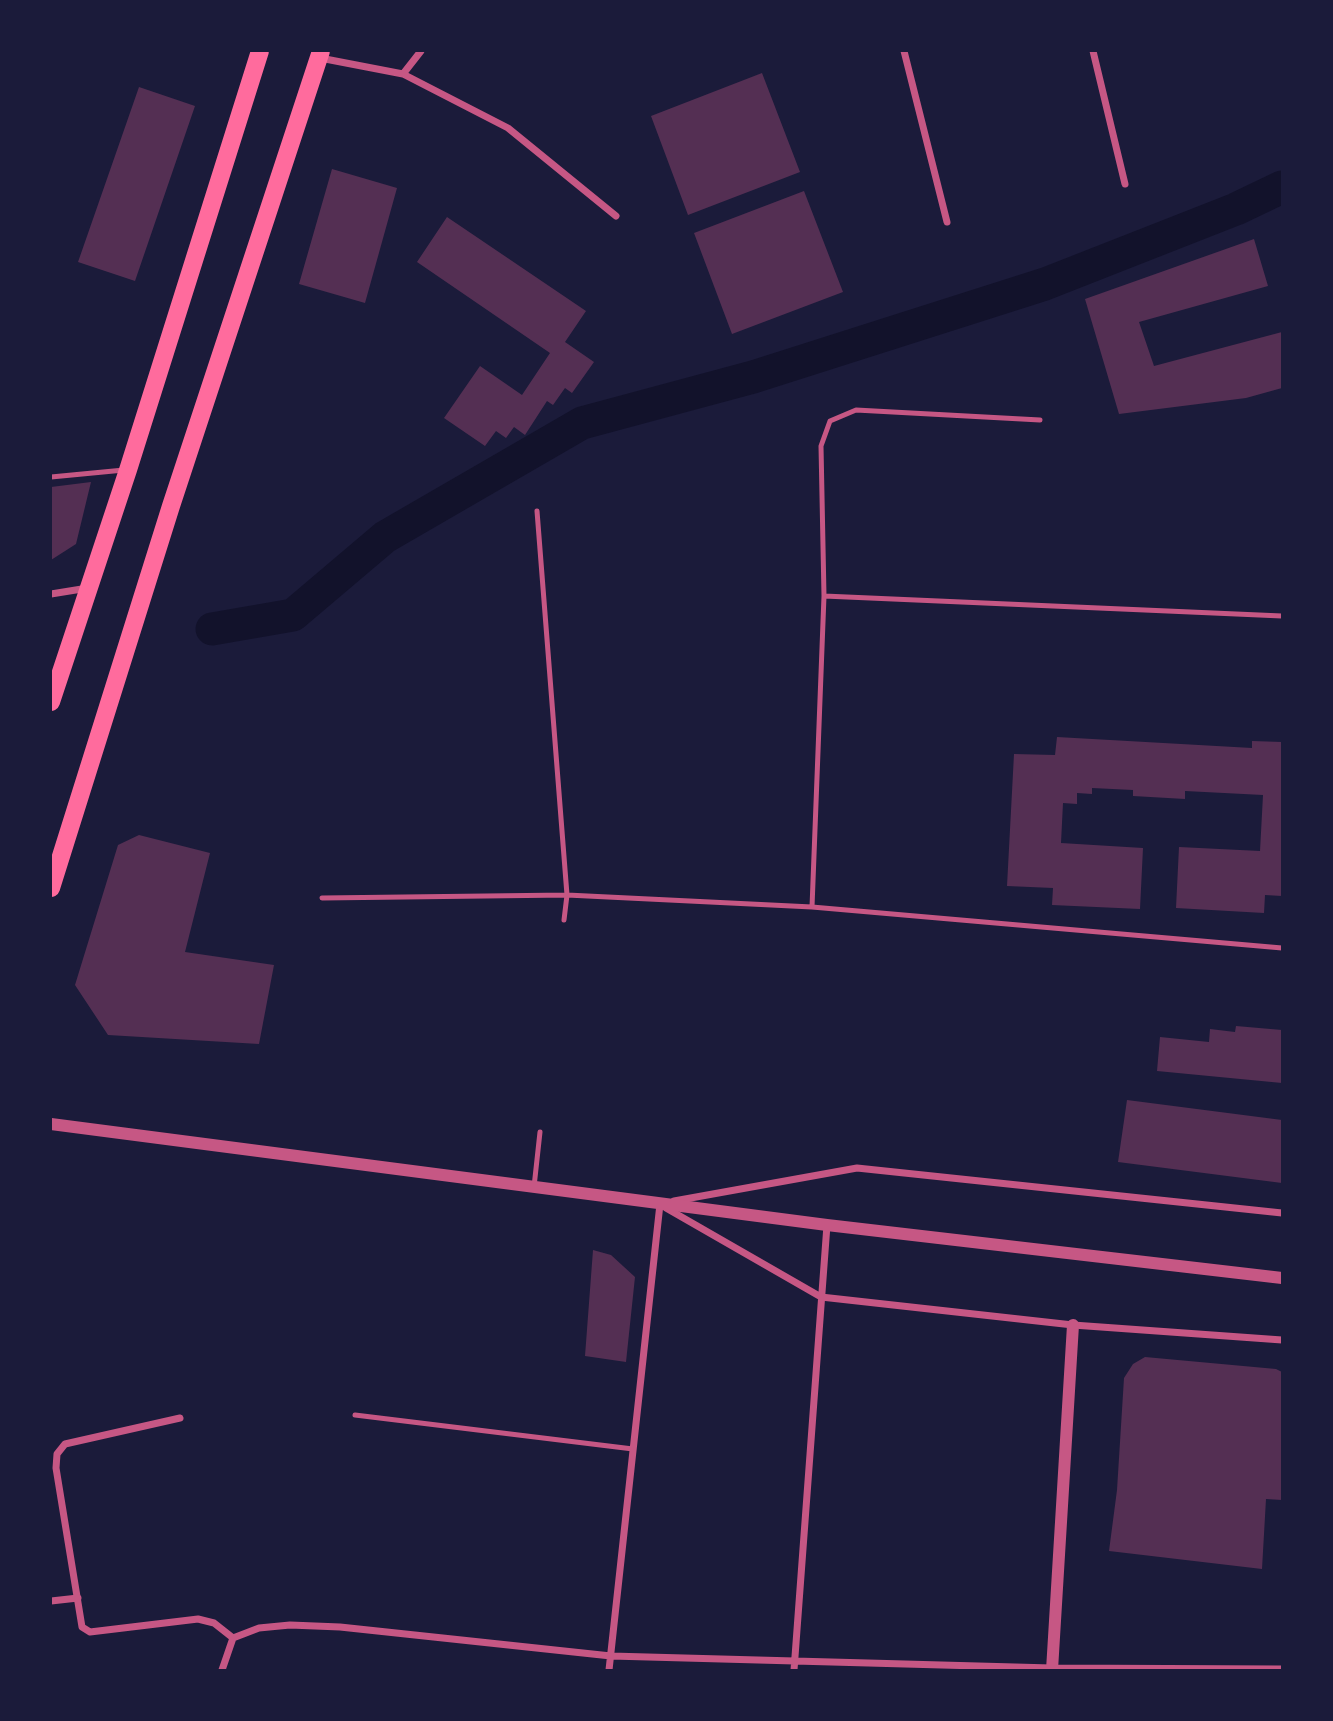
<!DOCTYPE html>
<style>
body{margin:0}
#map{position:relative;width:1333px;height:1721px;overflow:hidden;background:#1b1b3a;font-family:"Public Sans",sans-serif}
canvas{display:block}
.frame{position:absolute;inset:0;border:52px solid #1b1b3a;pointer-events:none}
</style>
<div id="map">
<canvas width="1333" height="1721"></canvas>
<div class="frame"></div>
</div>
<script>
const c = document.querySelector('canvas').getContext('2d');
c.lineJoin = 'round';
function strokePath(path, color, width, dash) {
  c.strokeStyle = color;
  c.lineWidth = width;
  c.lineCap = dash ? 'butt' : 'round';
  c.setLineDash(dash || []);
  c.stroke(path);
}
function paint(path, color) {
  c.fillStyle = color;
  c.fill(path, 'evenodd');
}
const canal = new Path2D(`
 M 212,629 L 293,615 L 385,537 L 582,423 L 753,377 L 1045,284 L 1236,209 L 1282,187`);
const building = new Path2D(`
 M 762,73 L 800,172 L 688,215 L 651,116 Z
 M 139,87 L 195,106 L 135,281 L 78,262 Z
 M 332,169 L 397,188 L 365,303 L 299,284 Z
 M 804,191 L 843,292 L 732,334 L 694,233 Z
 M 447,217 L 586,311 L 565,342 L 594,362 L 572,393 L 565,388 L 553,405 L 547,401 L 525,435 L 514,427 L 506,438 L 496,431 L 485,446 L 444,418 L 480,366 L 522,395 L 550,353 L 417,262 Z
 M 1254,239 L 1268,286 L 1139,322 L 1154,366 L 1282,332 L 1282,388 L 1246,398 L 1119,414 L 1085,299 Z
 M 91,482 L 76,544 L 51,560 L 51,487 Z
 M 1057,737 L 1252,748 L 1252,741 L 1282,742 L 1282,896 L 1265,895 L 1264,913 L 1176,908 L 1179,847 L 1260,851 L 1263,795 L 1185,791 L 1185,799 L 1133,796 L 1133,790 L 1092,788 L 1092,794 L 1077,793 L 1077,804 L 1063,803 L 1061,843 L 1143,848 L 1140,909 L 1052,905 L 1053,888 L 1007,886 L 1014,754 L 1055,755 Z
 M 139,835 L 210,853 L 185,952 L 274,965 L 259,1044 L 108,1035 L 75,985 L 118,845 Z
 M 1236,1026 L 1282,1030 L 1282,1083 L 1157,1071 L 1160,1037 L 1209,1042 L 1210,1029 L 1235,1032 Z
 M 1127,1100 L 1282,1120 L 1282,1183 L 1118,1162 Z
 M 593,1250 L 611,1255 L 635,1277 L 626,1362 L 585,1356 Z
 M 1145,1357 L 1276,1369 L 1282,1372 L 1282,1500 L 1266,1499 L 1262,1569 L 1109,1551 L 1117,1490 L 1124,1378 L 1133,1364 Z`);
const service = new Path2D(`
 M 51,477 L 124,470
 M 537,511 L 567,895 L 564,920
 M 824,596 L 1282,616
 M 322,898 L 567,895 L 812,907 L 1282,948
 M 812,907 L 824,596 L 821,446 L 830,421 L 856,410 L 1040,420
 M 534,1187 L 540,1132
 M 355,1415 L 633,1449`);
const minor = new Path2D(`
 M 904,51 L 947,222
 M 1093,51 L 1125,184
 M 320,58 L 403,74 L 508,128 L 616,216
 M 403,74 L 421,51
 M 51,594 L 88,588
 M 674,1201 L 857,1168 L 1282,1213
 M 666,1208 L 821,1297 L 1073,1325 L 1282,1340
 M 180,1418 L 65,1444 L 57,1454 L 56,1468 L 82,1627 L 90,1632 L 198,1619 L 214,1623 L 233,1638
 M 51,1601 L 78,1598
 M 222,1670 L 233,1638 L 259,1628 L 290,1625 L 340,1627 L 611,1656 L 1052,1668 L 1282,1669
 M 609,1670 L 660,1204
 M 794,1670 L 827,1225`);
const tertiary = new Path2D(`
 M 51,1124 L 827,1225 L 1282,1278
 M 1052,1670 L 1073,1325`);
const primary = new Path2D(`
 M 51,702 L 128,470 L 260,51
 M 51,888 L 171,506 L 321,51`);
strokePath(canal, '#12122b', 33);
paint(building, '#542f53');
strokePath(service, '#c65784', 5);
strokePath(minor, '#c65784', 7);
strokePath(tertiary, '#c65784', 12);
strokePath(primary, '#ff6b9d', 18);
</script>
